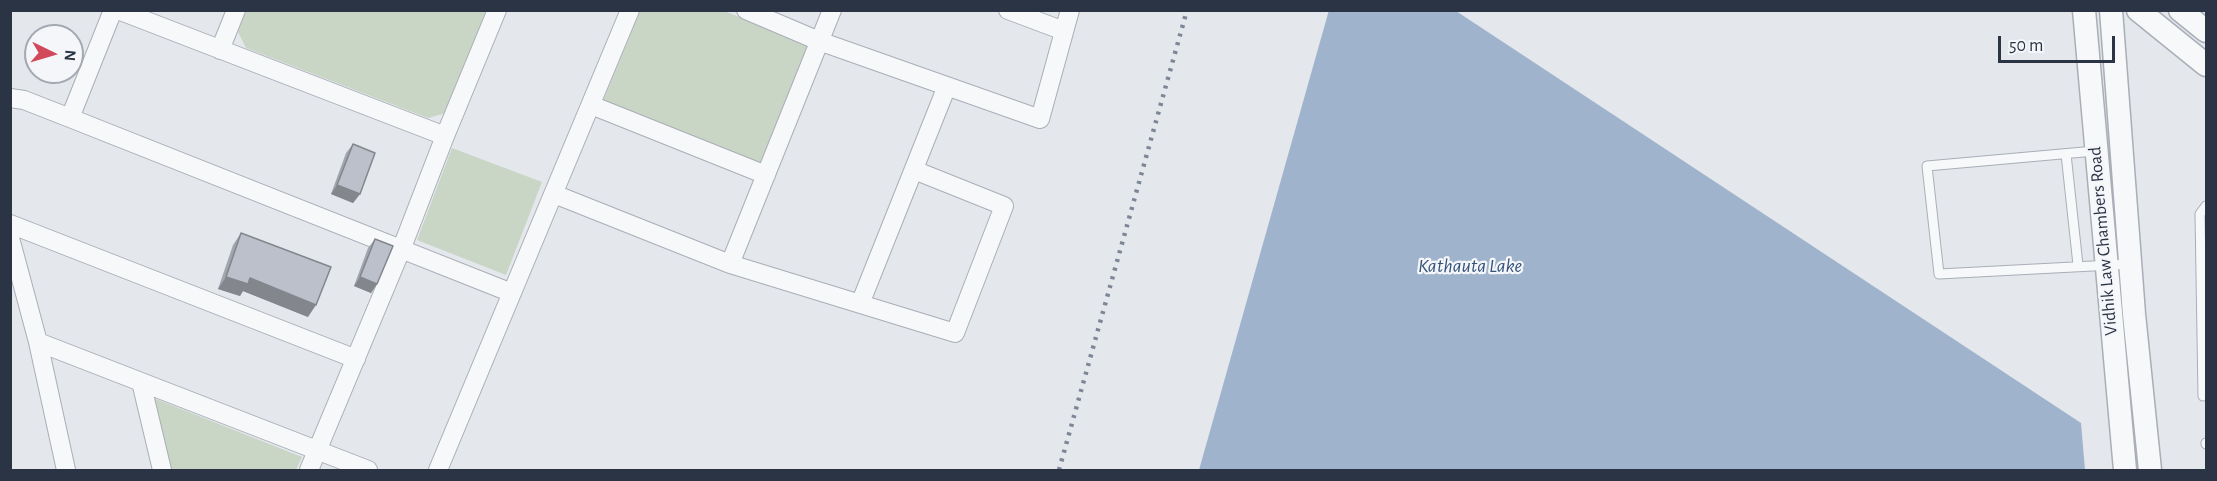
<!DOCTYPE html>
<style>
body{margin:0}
#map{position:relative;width:2217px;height:481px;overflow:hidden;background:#e4e7ec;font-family:"Alegreya Sans",sans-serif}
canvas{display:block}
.frame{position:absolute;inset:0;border:12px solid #2b3445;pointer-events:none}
.north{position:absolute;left:24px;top:24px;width:60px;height:60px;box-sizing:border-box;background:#f4f6f9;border:2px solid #a4a8b1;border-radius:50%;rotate:95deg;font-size:16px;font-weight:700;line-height:24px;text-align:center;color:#2b3445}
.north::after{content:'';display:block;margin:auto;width:21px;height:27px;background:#d1495b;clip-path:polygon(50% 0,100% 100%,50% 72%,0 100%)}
.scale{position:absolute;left:1998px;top:36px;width:117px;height:27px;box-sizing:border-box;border:3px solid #2b3445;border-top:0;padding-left:8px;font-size:18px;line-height:21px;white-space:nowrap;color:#2b3445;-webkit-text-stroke:4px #f4f6f9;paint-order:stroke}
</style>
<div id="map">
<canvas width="2217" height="481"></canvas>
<div class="frame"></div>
<div class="north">N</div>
<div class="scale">50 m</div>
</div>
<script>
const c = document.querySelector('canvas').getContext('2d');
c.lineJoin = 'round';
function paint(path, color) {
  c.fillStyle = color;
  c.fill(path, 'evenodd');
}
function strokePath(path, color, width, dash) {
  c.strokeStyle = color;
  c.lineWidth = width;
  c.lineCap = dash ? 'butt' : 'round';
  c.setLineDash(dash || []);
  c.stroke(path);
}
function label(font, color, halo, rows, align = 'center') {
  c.font = font + ' "Alegreya Sans",sans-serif';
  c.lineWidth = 4.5;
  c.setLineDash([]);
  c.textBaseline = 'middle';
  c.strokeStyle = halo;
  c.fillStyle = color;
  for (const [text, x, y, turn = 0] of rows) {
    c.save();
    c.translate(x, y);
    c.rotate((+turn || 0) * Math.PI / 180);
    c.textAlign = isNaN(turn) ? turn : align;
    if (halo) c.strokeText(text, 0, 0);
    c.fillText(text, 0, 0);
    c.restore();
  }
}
const green = new Path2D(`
 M 246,11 L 486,11 L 446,113 L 428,118 L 246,48 L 238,32 Z
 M 640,11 L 724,11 L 809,45 L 760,165 L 603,101 Z
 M 452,148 L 542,182 L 506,275 L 417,240 Z
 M 151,397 L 302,457 L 296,470 L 169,470 Z`);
const water = new Path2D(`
 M 1329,10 L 1456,11 L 2081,423 L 2085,470 L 1199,470 Z`);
const service = new Path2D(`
 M 2095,151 L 1927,166 L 1939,274 L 2131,264
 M 2066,154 L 2078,265
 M 2203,396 L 2200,214 L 2206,206
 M 2206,443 L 2206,444`);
const minor = new Path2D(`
 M 118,10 L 445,136
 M 746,10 L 819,41 L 1040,119 L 1070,10
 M 1008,10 L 1064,31
 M 220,50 L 236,10
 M 10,98 L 24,100 L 70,118 L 512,293
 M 591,105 L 766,175
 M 70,118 L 113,10
 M 554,194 L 730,264 L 955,333 L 1004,206 L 914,170
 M 10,224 L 356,359
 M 10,238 L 38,342 L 66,470
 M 730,264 L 832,10
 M 860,304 L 947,86
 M 38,342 L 368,470
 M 141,382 L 162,470
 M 309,470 L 401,250 L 445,136 L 497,10
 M 438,470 L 630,10`);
const tertiary = new Path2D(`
 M 2084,10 L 2125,470
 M 2111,10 L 2134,314 L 2150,470
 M 2138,10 L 2206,65
 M 2180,10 L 2206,31`);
const rail = new Path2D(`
 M 1059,470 L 1187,10`);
const wall = new Path2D(`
 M 353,144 L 360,194 L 353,203 L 331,194 L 346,153 Z
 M 241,233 L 308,317 L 243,291 L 240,296 L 218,289 L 233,245 Z
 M 375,239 L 377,284 L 371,293 L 354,286 L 368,248 Z`);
const shadedWall = new Path2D(`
 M 337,185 L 360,194 L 353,203 L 331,194 Z
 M 226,277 L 250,278 L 316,305 L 308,317 L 243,291 L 240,296 L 218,289 Z
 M 360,277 L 377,284 L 371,293 L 354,286 Z`);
const building = new Path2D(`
 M 353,144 L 375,153 L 360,194 L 337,185 Z
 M 241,233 L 331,267 L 316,305 L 250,278 L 248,284 L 226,277 Z
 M 375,239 L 393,246 L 377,284 L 360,277 Z`);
const streetNames = [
 ["Vidhik Law Chambers Road",2103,241,-95]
];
const waterNames = [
 ["Kathauta Lake",1470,266]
];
paint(green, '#c9d6c5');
paint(water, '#9fb4cc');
strokePath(service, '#a9aeb7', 11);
strokePath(minor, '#a9aeb7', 20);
strokePath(tertiary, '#a9aeb7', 25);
strokePath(service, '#f7f8fa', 9);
strokePath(minor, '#f7f8fa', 18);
strokePath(tertiary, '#f7f8fa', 22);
strokePath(rail, '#7d8696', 4.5, [3, 6]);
paint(wall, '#a1a5ae');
paint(shadedWall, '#83868d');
paint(building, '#bbc0ca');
strokePath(building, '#83868d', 1.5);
label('18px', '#2b3445', '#f4f6f9', streetNames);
label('italic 20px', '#34527a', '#f4f6f9', waterNames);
</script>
